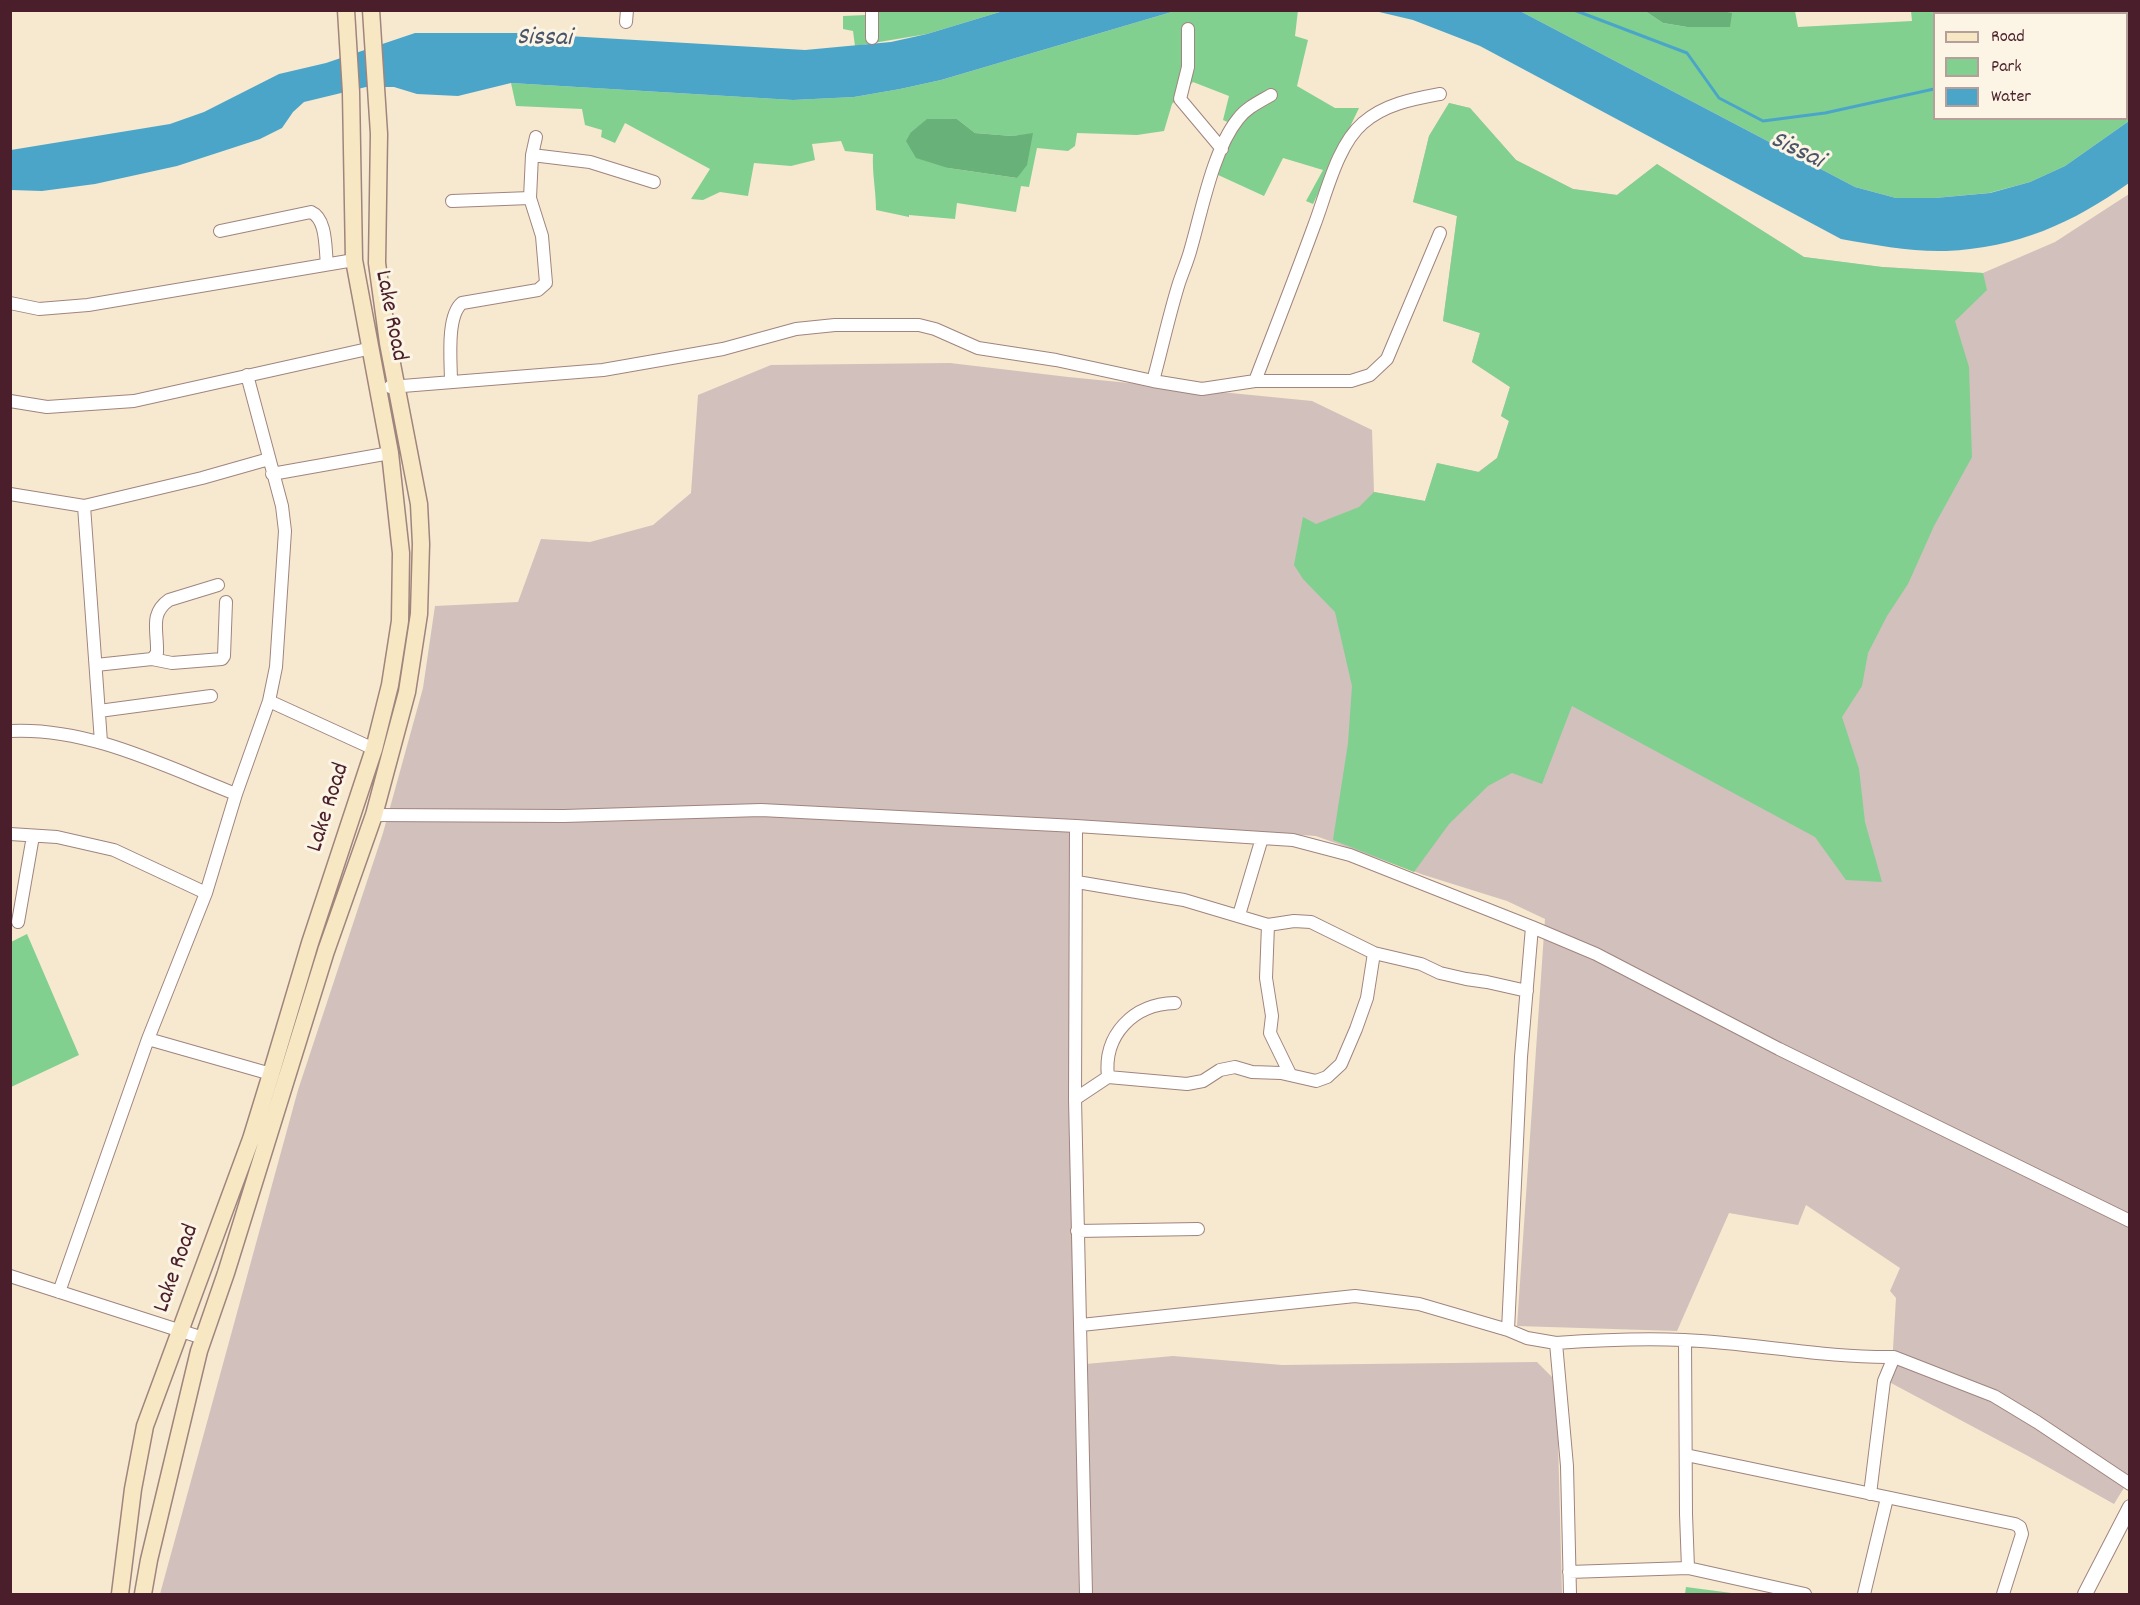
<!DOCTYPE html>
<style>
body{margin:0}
#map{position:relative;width:2140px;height:1605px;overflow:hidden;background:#f7e8d0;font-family:Dekko,sans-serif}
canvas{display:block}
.frame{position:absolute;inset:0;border:12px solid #4a1f2b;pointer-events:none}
.legend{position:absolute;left:1933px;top:12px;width:195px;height:108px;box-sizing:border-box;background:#fcf5e5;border:2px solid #b59f9b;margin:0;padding:8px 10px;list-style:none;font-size:18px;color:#4a1f2b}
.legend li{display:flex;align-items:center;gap:12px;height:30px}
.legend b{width:30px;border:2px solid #b59f9b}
</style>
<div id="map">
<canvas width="2140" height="1605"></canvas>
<div class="frame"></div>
<ul class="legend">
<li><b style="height:8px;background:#f7e8c3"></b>Road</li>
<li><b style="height:16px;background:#81d090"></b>Park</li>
<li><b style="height:16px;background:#4ba5c9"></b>Water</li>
</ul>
</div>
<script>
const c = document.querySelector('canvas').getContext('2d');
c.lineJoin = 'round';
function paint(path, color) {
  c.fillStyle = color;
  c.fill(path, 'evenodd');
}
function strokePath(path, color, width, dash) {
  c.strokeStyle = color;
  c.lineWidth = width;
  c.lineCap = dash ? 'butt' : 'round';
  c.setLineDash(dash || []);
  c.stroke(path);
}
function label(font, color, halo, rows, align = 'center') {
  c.font = font + ' Dekko,sans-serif';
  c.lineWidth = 6;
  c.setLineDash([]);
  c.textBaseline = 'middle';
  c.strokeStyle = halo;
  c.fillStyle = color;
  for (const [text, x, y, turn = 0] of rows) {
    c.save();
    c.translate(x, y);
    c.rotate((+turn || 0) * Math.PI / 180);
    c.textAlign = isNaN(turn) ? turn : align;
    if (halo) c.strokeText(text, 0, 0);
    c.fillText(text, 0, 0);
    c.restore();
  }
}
const industrial = new Path2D(`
 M 1449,103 L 1470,108 L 1516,160 L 1573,189 L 1617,195 L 1657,164 L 1804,257 L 1882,267 L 1983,273 L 2055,242 L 2129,194 L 2130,1478 L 2114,1504 L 2028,1456 L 1891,1383 L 1896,1298 L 1890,1291 L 1900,1268 L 1806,1205 L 1798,1225 L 1729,1213 L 1677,1331 L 1517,1326 L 1545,919 L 1507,901 L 1424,875 L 1316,836 L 1070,819 L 1075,1365 L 1173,1356 L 1282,1365 L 1537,1362 L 1552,1377 L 1557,1402 L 1562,1594 L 160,1594 L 298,1090 L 383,833 L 423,688 L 435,606 L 518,602 L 541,539 L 590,542 L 653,525 L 691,493 L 698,395 L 771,365 L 950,363 L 1068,377 L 1312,401 L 1372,430 L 1374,492 L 1425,501 L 1437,463 L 1478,472 L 1497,458 L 1509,421 L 1501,416 L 1510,387 L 1472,362 L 1480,333 L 1443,321 L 1457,216 L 1413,202 L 1429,136 Z`);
const green = new Path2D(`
 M 1298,10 L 1295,36 L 1308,40 L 1297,86 L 1335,108 L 1359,108 L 1313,204 L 1306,201 L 1323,170 L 1283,158 L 1264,196 L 1216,174 L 1226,148 L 1239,127 L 1223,120 L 1229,96 L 1193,82 L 1172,104 L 1164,131 L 1137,135 L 1077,133 L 1075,146 L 1068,151 L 1037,148 L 1029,187 L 1021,186 L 1016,212 L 957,203 L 955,219 L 909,215 L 909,217 L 876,210 C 876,190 872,174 873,154 L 845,151 L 841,141 L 812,144 L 815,160 L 791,166 L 754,163 L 748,196 L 720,192 L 703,200 L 691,199 L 710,169 L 625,123 L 615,143 L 601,137 L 602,130 L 585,125 L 582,109 L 516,106 L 511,83 L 793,100 L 854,97 L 900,89 L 941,80 L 1175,11 ZM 928,119 L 957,119 L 975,133 L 1012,136 L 1032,134 L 1017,178 L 948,168 L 911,132 Z
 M 866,11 L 1003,11 L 927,34 L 855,46 L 853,31 L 843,29 L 843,16 L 866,15 Z
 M 1520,11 L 1645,11 L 1663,23 L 1687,27 L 1729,27 L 1731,13 L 1720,11 L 1795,11 L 1798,27 L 1912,21 L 1911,11 L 2129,11 L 2129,121 L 2065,166 L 2030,182 L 1989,193 L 1935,198 L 1896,198 L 1855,187 ZM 1934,14 L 2126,14 L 2126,118 L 1934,118 Z
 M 1449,103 L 1470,108 L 1516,160 L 1573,189 L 1617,195 L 1657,164 L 1804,257 L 1882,267 L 1983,273 L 1987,290 L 1955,321 L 1969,367 L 1972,457 L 1934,526 L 1908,584 L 1887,616 L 1868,653 L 1862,686 L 1842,717 L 1859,769 L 1865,822 L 1882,882 L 1846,880 L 1815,837 L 1572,706 L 1542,784 L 1512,773 L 1488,786 L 1449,824 L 1414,872 L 1333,840 L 1348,743 L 1352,686 L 1335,612 L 1303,579 L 1294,565 L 1303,517 L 1316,524 L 1359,507 L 1374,492 L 1425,501 L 1437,463 L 1479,472 L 1497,458 L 1509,421 L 1501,416 L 1510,387 L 1472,362 L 1480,333 L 1443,321 L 1457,216 L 1413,202 L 1429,136 Z
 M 27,934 L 79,1055 L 11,1087 L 11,942 Z
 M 1686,1587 L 1739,1594 L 1685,1594 Z`);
const forest = new Path2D(`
 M 1720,10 L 1732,13 L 1730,27 L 1687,27 L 1663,23 L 1645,11 Z
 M 927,119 L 957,119 L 975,133 L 1012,136 L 1033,133 L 1027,165 L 1017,178 L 948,168 L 916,158 L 906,141 L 911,132 Z`);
const water = new Path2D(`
 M 1003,11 L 1175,11 L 941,80 L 900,89 L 854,97 L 793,100 L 511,83 L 458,96 L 417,94 L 394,87 L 366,87 L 304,102 L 293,112 L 282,128 L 260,139 L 177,166 L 95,184 L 42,191 L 11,190 L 11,150 L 170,124 L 204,112 L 279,74 L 326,63 L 415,33 L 517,33 L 805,50 L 891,42 L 927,34 Z
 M 1375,11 L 1520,11 L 1855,187 L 1896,198 L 1935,198 L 1990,193 L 2030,182 L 2065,166 L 2129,121 L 2129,183 C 2073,223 2017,248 1946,251 C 1911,252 1876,245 1841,239 L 1480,46 L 1413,20 Z`);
const stream = new Path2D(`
 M 1574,10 L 1687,53 L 1719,98 L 1763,121 L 1825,113 L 1934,89
 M 2126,33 L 2130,32`);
const minor = new Path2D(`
 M 626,22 L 627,10
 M 1188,29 L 1188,67 L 1180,99 L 1222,149
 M 872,38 L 872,10
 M 532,155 L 590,162 L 654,182
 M 530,198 L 532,155 L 536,137
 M 220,231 L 311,212 C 327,219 325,248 327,264
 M 10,303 L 39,309 L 88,305 L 354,260
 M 1153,381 L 1202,389 L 1255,381 L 1351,381 L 1370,375 L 1387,359 L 1440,233
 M 1255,381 C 1275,329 1295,278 1314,226 C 1326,195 1337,145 1363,123 C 1385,104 1413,99 1440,94
 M 451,382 C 451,362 446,316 462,303 L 538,290 L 546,283 L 542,236 L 530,198 L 452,201
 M 390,387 L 603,370 L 723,349 L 796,329 L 835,325 L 919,325 L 935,329 L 978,348 L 1056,360 L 1153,381 C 1162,348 1169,315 1179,283 C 1183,271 1188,260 1191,248 C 1202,210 1213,150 1238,119 C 1246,108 1259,102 1271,95
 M 10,401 L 47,407 L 134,401 L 372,348
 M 272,474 L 390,453
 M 10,494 L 84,506
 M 152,659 L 172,663 L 222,659 L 224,656 L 226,602
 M 96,665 L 152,659 L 157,653 C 158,631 149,614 169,600 L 218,585
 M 269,701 L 374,749
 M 99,711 L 211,696
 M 10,731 C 89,727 164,766 236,794
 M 101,742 L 84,506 L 202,478 L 269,459
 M 374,815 L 564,816 L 761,810 L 1076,826 L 1075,1099 L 1086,1594
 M 1076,826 L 1293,840 L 1350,855 L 1532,927
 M 10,834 L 57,837 L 114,850 L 206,893
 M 1077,882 L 1184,900 L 1268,925 L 1294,921 L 1311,922 L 1374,953 L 1421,964 L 1440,973 L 1466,979 L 1487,982 L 1527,991
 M 1239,915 L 1262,838
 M 18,922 L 33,836
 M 1268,925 L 1266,978 L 1272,1016 L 1270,1033 L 1290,1074
 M 148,1039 L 271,1074
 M 1108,1077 C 1103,1035 1133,1004 1175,1003
 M 1075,1099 L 1108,1077 L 1187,1084 L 1203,1081 L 1220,1070 L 1235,1067 L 1252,1072 L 1281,1073 L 1316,1081 L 1327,1077 L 1341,1064 L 1356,1029 L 1367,998 L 1374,953
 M 1077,1231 L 1198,1229
 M 10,1276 L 203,1338
 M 59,1292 L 148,1039 L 206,893 L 236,794 L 269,701 L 276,667 L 285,531 L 282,506 L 247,375
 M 1081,1325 L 1355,1296 L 1419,1304 L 1508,1330 L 1527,1338 L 1556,1343 L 1567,1466 L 1570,1594
 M 1508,1330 L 1521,1057 L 1532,927 L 1596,954 L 1779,1049 L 2130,1221
 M 1685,1340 L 1686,1514 L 1688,1568
 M 1556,1343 C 1599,1340 1642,1338 1684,1340 C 1755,1343 1824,1358 1894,1357 L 1884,1381 L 1870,1494
 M 1894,1357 L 1994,1396 L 2037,1422 L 2130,1484
 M 1686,1455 L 2015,1524 L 2020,1527 L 2022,1534 L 2003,1594
 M 1569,1572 L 1688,1568 L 1805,1594
 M 1864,1594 L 1887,1498`);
const tertiary = new Path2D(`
 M 2085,1594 L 2130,1507`);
const secondary = new Path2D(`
 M 120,1594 L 133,1489 L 145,1426 L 251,1139 L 271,1074 L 310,943 L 374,749 L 390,685 L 400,621 L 401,553 L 390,453 L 354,260 L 351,92 L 346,10
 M 143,1594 L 149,1560 L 199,1351 L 226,1273 L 326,951 L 374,815 L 407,692 L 419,614 L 421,544 L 419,504 L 388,343 L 377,263 L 379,134 L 371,10`);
const streetNames = [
 ["Lake Road",389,316,79],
 ["Lake Road",330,808,-72],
 ["Lake Road",178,1269,-70]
];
const waterNames = [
 ["Sissai",544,40,1],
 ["Sissai",1796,152,26]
];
paint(industrial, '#d1c0bc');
paint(green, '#81d090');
paint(forest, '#68b27a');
paint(water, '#4ba5c9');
strokePath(stream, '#4ba5c9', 3);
strokePath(minor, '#a0847e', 14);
strokePath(tertiary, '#a0847e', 16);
strokePath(secondary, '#a0847e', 19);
strokePath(minor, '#fff', 12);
strokePath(tertiary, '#fff', 14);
strokePath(secondary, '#f7e8c3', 16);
label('24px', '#4a1f2b', '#fcf5e5', streetNames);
label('italic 26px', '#4a556a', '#fcf5e5', waterNames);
</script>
